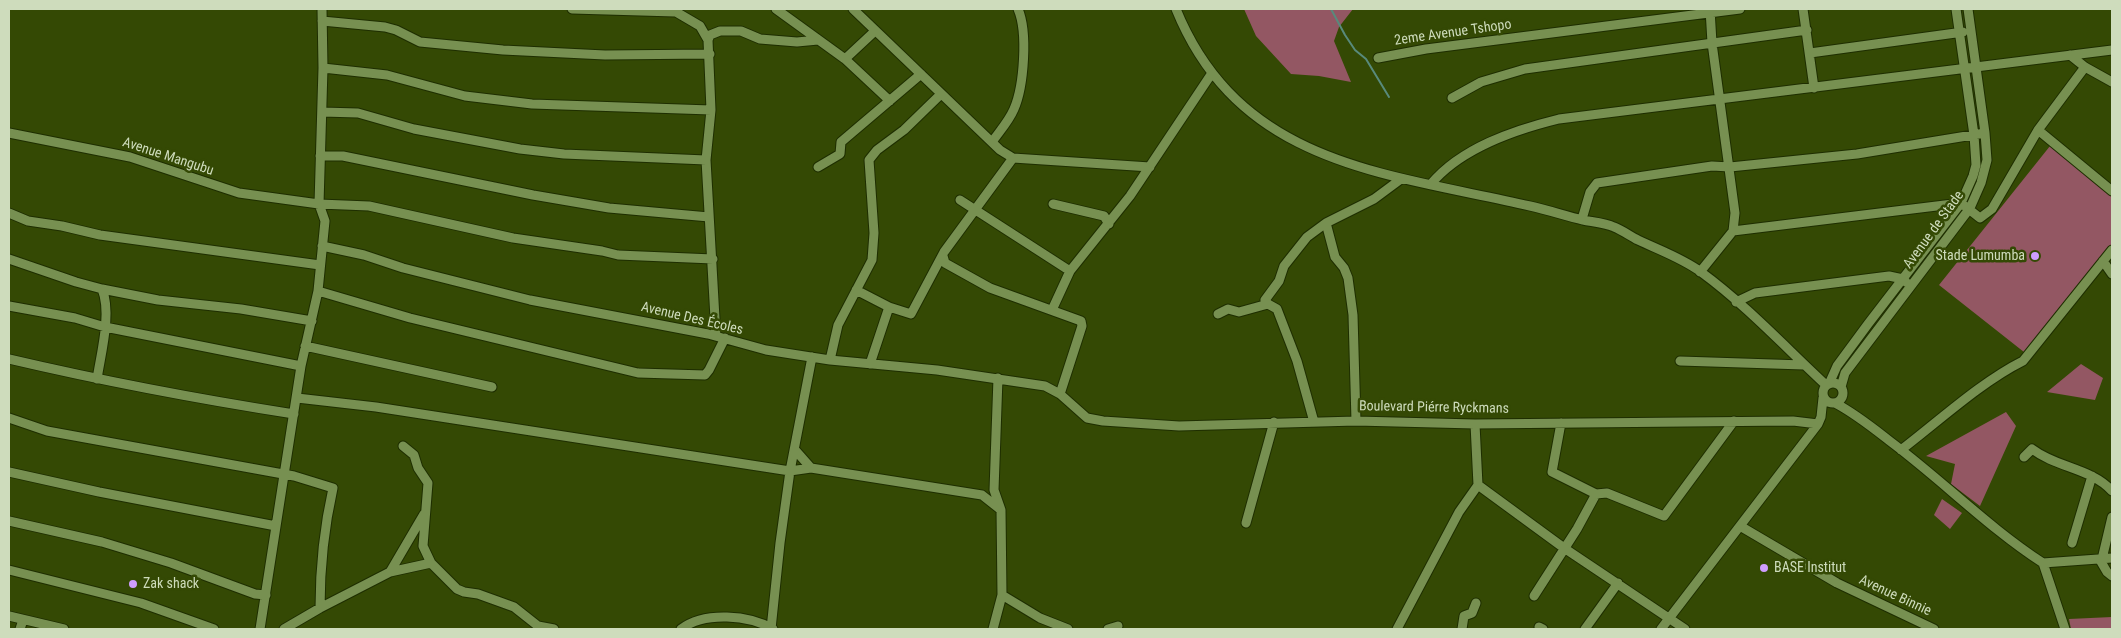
<!DOCTYPE html>
<meta charset="utf-8">
<style>
body{margin:0}
#map{position:relative;width:2121px;height:638px;overflow:hidden;background:#344904;font-family:"Roboto Condensed",sans-serif}
canvas{display:block}
.frame{position:absolute;inset:0;border:10px solid #cedcbc;pointer-events:none}
</style>
<div id="map">
<canvas width="2121" height="638"></canvas>
<div class="frame"></div>
</div>
<script>
const c = document.querySelector('canvas').getContext('2d');
c.lineJoin = 'round';
function paint(path, color) {
  c.fillStyle = color;
  c.fill(path, 'evenodd');
}
function strokePath(path, color, width, dash) {
  c.strokeStyle = color;
  c.lineWidth = width;
  c.lineCap = dash ? 'butt' : 'round';
  c.setLineDash(dash || []);
  c.stroke(path);
}
function label(font, color, halo, rows, align = 'center') {
  c.font = font + ' "Roboto Condensed",sans-serif';
  c.lineWidth = 5;
  c.setLineDash([]);
  c.textBaseline = 'middle';
  c.strokeStyle = halo;
  c.fillStyle = color;
  for (const [text, x, y, turn = 0] of rows) {
    c.save();
    c.translate(x, y);
    c.rotate((+turn || 0) * Math.PI / 180);
    c.textAlign = isNaN(turn) ? turn : align;
    if (halo) c.strokeText(text, 0, 0);
    c.fillText(text, 0, 0);
    c.restore();
  }
}
const green = new Path2D(`
 M 1244,9 L 1353,9 L 1339,27 L 1334,41 L 1351,82 L 1319,76 L 1291,74 L 1256,36 Z
 M 2050,146 L 2112,195 L 2112,250 L 2029,356 L 1939,285 Z
 M 2081,364 L 2103,378 L 2095,400 L 2047,392 Z
 M 2006,412 L 2016,426 L 1980,506 L 1951,484 L 1955,464 L 1926,456 Z
 M 1942,499 L 1962,513 L 1950,529 L 1934,515 Z
 M 2112,617 L 2112,629 L 2071,629 L 2069,619 Z`);
const stream = new Path2D(`
 M 1331,9 L 1345,35 L 1355,50 L 1366,59 L 1389,97`);
const minor = new Path2D(`
 M 572,9 L 675,12
 M 671,9 L 700,26 L 708,40 L 711,110 L 706,160 L 716,336
 M 776,9 L 845,59 L 890,101
 M 853,9 L 1000,150 L 1013,158 L 1150,167
 M 1176,9 C 1240,166 1387,173 1530,206 C 1548,210 1566,216 1583,220 C 1593,222 1605,223 1614,227 C 1622,230 1630,236 1638,240 C 1659,250 1682,258 1701,272 C 1746,305 1785,347 1826,385
 M 1803,9 L 1814,88
 M 322,21 L 385,27 L 396,30 L 420,42 L 503,50 L 605,55 L 710,54
 M 708,40 L 710,35 L 720,31 L 741,31 L 760,39 L 797,42 L 818,40
 M 1810,53 L 1963,32
 M 2070,55 L 2085,67 L 2112,82
 M 1378,58 L 1426,49 L 1740,9
 M 845,59 L 875,31
 M 323,68 L 387,75 L 465,96 L 532,104 L 711,110
 M 1452,98 L 1481,82 L 1525,69 L 1807,30
 M 322,112 L 358,113 L 414,129 L 520,149 L 564,154 L 706,160
 M 2038,130 L 2112,191
 M 9,133 L 130,157 L 239,193 L 319,204 L 369,206 L 513,238 L 602,251 L 618,255 L 713,259
 M 992,142 C 999,132 1009,121 1014,109 C 1024,86 1028,32 1018,9
 M 320,156 L 343,156 L 533,195 L 609,208 L 709,217
 M 818,167 L 840,154 L 841,142 L 921,74
 M 1431,184 C 1461,148 1514,130 1559,119 L 2112,50
 M 960,200 L 1070,271
 M 1053,204 L 1104,216 L 1109,224
 M 9,213 L 28,221 L 62,226 L 100,235 L 320,265
 M 1582,219 L 1590,192 L 1597,183 L 1712,166 L 1730,167 L 1857,154 L 1985,133
 M 1326,223 L 1335,257 L 1344,268 L 1348,278 L 1353,315 L 1356,421
 M 1733,231 L 1961,203 L 1980,218 L 1992,209 L 2038,130 L 2085,67
 M 322,246 L 364,255 L 403,268 L 530,300 L 708,334 L 766,350 L 830,360 L 937,370 L 1045,386 L 1060,394 L 1087,418 L 1103,421 L 1179,426 L 1356,421 L 1475,424 L 1793,421 L 1818,424
 M 943,256 L 945,263 L 990,288 L 1081,321 L 1082,326 L 1060,394
 M 9,259 L 76,282 L 102,289 L 158,300 L 241,309 L 312,321
 M 2103,261 L 2112,274
 M 1700,272 L 1733,231 L 1735,213 L 1712,43 L 1710,9
 M 856,290 L 889,307 L 911,314 L 944,252 L 1013,158
 M 318,291 L 410,318 L 638,373 L 705,375 L 709,370 L 725,338
 M 1736,302 L 1755,293 L 1889,276 L 1903,279 L 1906,282
 M 1268,304 L 1265,300 L 1279,281 L 1284,266 L 1307,237 L 1326,223 L 1374,199 L 1401,179
 M 9,306 L 75,318 L 105,327 L 301,366
 M 1052,310 L 1070,271 L 1130,196 L 1212,73
 M 1218,314 L 1228,309 L 1239,312 L 1268,304 L 1277,309 L 1297,361 L 1314,422
 M 305,346 L 492,387
 M 9,359 C 103,381 198,399 294,414
 M 830,360 L 838,325 L 872,260 L 874,233 L 869,160 L 877,150 L 904,130 L 941,94
 M 1680,361 L 1804,365
 M 870,364 L 889,307
 M 97,379 C 101,353 112,313 102,289
 M1823 393a10 10 0 1 1 20 0a10 10 0 1 1-20 0Z
 M 1829,384 L 1837,366 L 1868,324 L 1961,203 L 1973,176 L 1976,165 L 1974,135 L 1956,9
 M 1841,387 L 1845,373 L 1970,208 L 1981,183 L 1987,160 L 1985,133 L 1968,9
 M 297,398 L 376,407 L 790,471 L 811,468 L 982,495 L 1001,510
 M 1835,403 C 1856,414 1873,428 1891,442 C 1943,481 1989,528 2043,563
 M 9,418 L 47,431 L 294,476 L 333,488 C 324,528 320,567 320,608
 M 1561,423 L 1552,472 L 1596,494 L 1607,493 L 1664,516 L 1734,421
 M 403,446 L 414,455 L 418,468 L 428,483 L 423,546 L 431,563 L 457,589 L 464,592 L 478,594 L 514,607 L 538,626 L 554,629
 M 1901,450 C 1939,421 1981,382 2023,361 L 2112,250
 M 796,451 L 811,468
 M 2024,457 L 2032,449 C 2057,468 2091,468 2112,491
 M 9,472 L 99,492 L 276,526
 M 1478,485 L 1564,548 L 1685,629
 M 9,521 L 102,542 L 171,563 L 255,594 L 266,595
 M 1246,523 L 1274,422
 M 1740,526 L 1837,583 L 1934,629
 M 2072,543 L 2092,476
 M 2102,559 L 2112,517
 M 2100,560 L 2107,572 L 2112,576
 M 2043,563 L 2065,629
 M 2043,563 L 2112,558
 M 9,570 L 141,603 L 214,629
 M 390,572 L 424,514
 M 1002,595 L 1040,618 L 1068,629
 M 1534,596 L 1577,529 L 1596,494
 M 9,616 L 64,629
 M 1539,627 L 1543,629
 M 20,629 L 23,620
 M 260,629 L 301,366 L 318,291 L 325,221 L 319,204 L 323,68 L 322,9
 M 284,629 L 320,608 L 390,572 L 431,563
 M 681,629 C 705,611 749,615 773,629
 M 771,629 L 780,543 L 790,471 L 812,357
 M 993,629 L 1002,595 L 1001,510 L 994,490 L 998,378
 M 1108,629 L 1118,626
 M 1397,629 L 1459,512 L 1478,485 L 1475,424
 M 1462,629 L 1464,616 L 1472,613 L 1476,603
 M 1585,629 L 1618,583
 M 1661,629 L 1818,424 L 1821,417 L 1823,398`);
const markers = [
 [2035,256,5,"#cf9dff"],
 [1764,568,5,"#cf9dff"],
 [133,584,5,"#cf9dff"]
];
const streetNames = [
 ["2eme Avenue Tshopo",1453,33,-8],
 ["Avenue Mangubu",168,157,18],
 ["Avenue de Stade",1934,230,-54],
 ["Avenue Des Écoles",692,319,13],
 ["Boulevard Piérre Ryckmans",1434,408,1],
 ["Avenue Binnie",1895,596,25]
];
const poiNames = [
 ["Stade Lumumba",2025,256,"right"],
 ["BASE Institut",1774,568],
 ["Zak shack",143,584]
];
paint(green, '#935763');
strokePath(stream, '#588a7c', 2);
strokePath(minor, '#1e2e00', 11);
strokePath(minor, '#779051', 9);
for (const [x, y, r, color] of markers) {
  const dot = new Path2D();
  dot.arc(x, y, r, 0, 2 * Math.PI);
  c.fillStyle = color;
  c.fill(dot);
  strokePath(dot, '#344904', 2);
}
label('14px', '#cedcbc', '#344904', streetNames);
label('14px', '#cedcbc', '#344904', poiNames, 'left');
</script>
